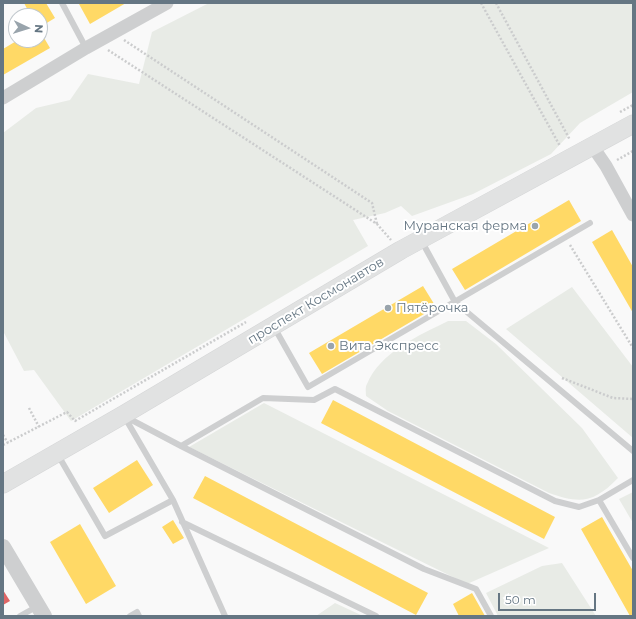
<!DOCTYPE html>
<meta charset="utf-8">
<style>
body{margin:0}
#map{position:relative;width:636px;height:619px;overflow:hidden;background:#f9f9f9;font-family:Montserrat,sans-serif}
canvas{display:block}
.frame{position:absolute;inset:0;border:4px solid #657683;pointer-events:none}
.north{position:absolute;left:8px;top:8px;width:40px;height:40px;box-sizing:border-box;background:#fff;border:1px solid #c1c8cd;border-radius:50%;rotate:94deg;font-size:11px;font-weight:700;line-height:16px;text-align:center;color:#657683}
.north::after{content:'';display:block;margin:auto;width:14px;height:18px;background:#99a4ac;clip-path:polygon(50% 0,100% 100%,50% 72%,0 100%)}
.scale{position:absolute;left:498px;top:593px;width:98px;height:18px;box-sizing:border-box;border:2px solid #657683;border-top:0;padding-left:5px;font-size:12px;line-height:14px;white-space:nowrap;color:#657683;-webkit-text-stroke:3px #fff;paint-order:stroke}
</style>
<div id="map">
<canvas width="636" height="619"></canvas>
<div class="frame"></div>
<div class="north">N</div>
<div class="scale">50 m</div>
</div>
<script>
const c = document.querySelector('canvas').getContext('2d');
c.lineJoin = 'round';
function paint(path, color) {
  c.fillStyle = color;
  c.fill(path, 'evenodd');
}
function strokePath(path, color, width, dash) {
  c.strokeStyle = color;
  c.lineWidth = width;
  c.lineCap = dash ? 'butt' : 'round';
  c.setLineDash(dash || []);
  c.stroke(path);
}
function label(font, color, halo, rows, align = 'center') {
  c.font = font + ' Montserrat,sans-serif';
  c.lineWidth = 4;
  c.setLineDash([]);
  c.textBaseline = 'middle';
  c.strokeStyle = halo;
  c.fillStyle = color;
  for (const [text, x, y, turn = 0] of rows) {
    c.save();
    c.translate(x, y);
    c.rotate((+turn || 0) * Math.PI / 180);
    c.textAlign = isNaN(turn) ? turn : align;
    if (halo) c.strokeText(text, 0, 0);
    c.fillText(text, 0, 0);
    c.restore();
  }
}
const green = new Path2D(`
 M 209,3 L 633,3 L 633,92 L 580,123 L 551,154 L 473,194 L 412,216 L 401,206 L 385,213 L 353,220 L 368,246 L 71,421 L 34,370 L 24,371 L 3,331 L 3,133 L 36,108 L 70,100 L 88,74 L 139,84 L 152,32 Z
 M 572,287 L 633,367 L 633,438 L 506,329 Z
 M 448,321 L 466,321 L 496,344 L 582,428 L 618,478 C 594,503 580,504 549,493 L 388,411 L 366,396 C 366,392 365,387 367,384 C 380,352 420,335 448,321 Z
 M 264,403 L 549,548 L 467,584 L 189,447 Z
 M 633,492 L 633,523 L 619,499 Z
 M 562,563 L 596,616 L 498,616 L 486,593 L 542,566 Z
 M 335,603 L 363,616 L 316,616 Z`);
const homes = new Path2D(`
 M 24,3 L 46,3 L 55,18 L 40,27 L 40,16 L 31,16 Z
 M 81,3 L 126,3 L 90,24 L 79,4 Z
 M 40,31 L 50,48 L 3,75 L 3,49 L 18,40 L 40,40 Z
 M 569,200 L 581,221 L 465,290 L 452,269 Z
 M 612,230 L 633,267 L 633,313 L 592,242 Z
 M 423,286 L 436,307 L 322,374 L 309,353 Z
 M 333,400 L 555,517 L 544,539 L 321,423 Z
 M 137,460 L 153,485 L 109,513 L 93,488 Z
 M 205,476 L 428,593 L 416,615 L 193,498 Z
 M 602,517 L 633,571 L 633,616 L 630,616 L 581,529 Z
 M 173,520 L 184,538 L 173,544 L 162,527 Z
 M 80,524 L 116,586 L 86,604 L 50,542 Z
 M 472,593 L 485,616 L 459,616 L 453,604 Z`);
const shops = new Path2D(`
 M 3,590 L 10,601 L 3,605 Z`);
const path = new Path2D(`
 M 481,3 L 560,146
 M 496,3 L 570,140
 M 124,40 L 372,203 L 377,224
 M 108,50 L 377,224 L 391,240
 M 620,112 L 633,105
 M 617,160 L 633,151
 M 570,245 L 633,348
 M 562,378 L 613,398 L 633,399
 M 29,408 L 39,427
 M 3,435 L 8,443
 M 3,445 L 67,412 L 75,421 L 246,322`);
const service = new Path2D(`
 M 62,3 L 86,48
 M 421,240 L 455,302 L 633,451
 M 274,327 L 308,387 L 590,223
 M 124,416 L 173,500 L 225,616
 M 126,417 L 181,446 L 424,569 L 476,589 L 491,616
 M 181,446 L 263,398 L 314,400 L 335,389 L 555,501 L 579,507 L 599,500 L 633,480
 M 58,455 L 105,536 L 173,500
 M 599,500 L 633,558
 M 182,522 L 376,616
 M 20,616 L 38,606
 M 130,616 L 137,612 L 139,616`);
const minor = new Path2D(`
 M 3,98 L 86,48 L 167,3
 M 593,147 L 606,166 L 633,215`);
const tertiary = new Path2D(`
 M 3,547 L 44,616`);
const secondary = new Path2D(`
 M 3,484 L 123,415 L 401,250 L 633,124`);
const markers = [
 [535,226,4,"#99a4ac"],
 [388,308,4,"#99a4ac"],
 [331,346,4,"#99a4ac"]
];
const poiNames = [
 ["Муранская ферма",527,226,"right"],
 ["Пятёрочка",396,308],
 ["Вита Экспресс",339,346]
];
const streetNames = [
 ["проспект Космонавтов",316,301,-31]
];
paint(green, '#e8ebe6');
paint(homes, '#ffd966');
paint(shops, '#e06666');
strokePath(secondary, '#d5d6d7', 19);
strokePath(path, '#cbcccd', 2.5, [2, 2]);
strokePath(service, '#cecfd0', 6);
strokePath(minor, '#cecfd0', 13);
strokePath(tertiary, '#cecfd0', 16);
strokePath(secondary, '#e1e2e2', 18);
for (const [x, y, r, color] of markers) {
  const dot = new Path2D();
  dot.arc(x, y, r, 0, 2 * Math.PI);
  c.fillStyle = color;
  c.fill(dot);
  strokePath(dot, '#fff', 1.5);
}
label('13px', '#657683', '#fff', poiNames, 'left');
label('13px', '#657683', '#fff', streetNames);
</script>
